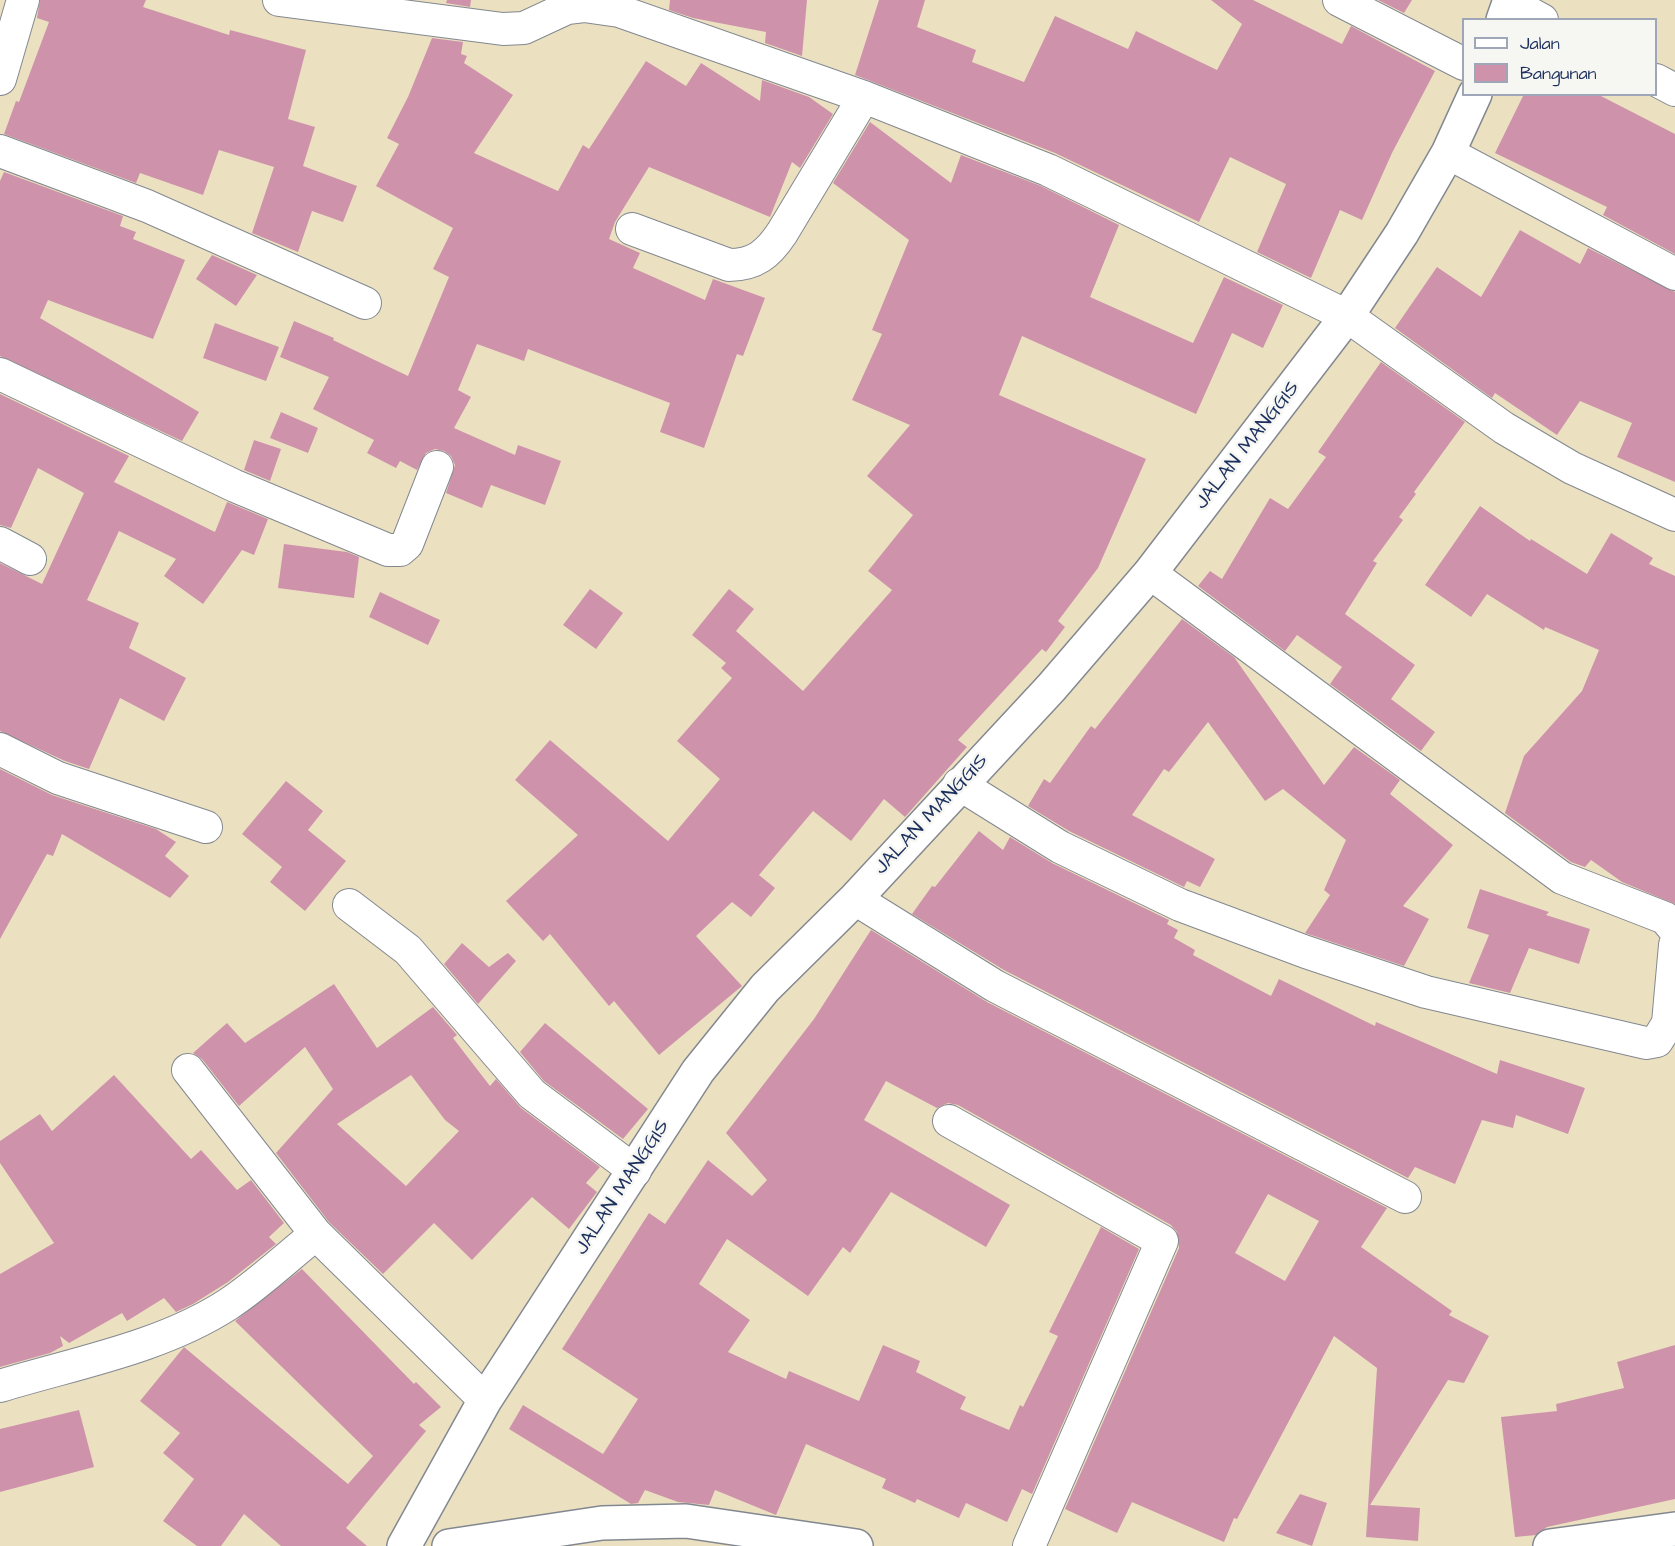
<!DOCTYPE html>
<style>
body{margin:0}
#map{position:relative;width:1675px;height:1546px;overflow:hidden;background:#ebe1c1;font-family:"Architects Daughter",sans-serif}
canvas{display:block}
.legend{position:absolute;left:1462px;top:18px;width:195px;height:78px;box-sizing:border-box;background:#f6f6f2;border:2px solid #9ea6b7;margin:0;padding:8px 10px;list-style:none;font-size:18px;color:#1b2f5e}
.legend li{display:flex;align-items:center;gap:12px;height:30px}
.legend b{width:30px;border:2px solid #9ea6b7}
</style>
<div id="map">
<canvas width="1675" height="1546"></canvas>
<ul class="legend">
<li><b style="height:8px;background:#fff"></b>Jalan</li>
<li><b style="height:16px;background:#ce93ab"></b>Bangunan</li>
</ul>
</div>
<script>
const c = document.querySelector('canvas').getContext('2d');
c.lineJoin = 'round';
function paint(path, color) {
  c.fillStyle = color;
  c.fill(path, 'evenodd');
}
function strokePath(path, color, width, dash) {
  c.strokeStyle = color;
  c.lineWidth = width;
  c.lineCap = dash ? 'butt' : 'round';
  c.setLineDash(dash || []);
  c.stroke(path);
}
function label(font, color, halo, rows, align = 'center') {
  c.font = font + ' "Architects Daughter",sans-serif';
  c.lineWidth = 5;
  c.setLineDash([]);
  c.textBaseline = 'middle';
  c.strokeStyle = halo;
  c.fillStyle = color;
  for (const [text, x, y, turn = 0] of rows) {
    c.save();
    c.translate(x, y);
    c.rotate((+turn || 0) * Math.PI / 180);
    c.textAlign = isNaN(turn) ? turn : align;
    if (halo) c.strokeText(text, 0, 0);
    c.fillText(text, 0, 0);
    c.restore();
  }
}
const building = new Path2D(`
 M 40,0 L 146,0 L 143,7 L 229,35 L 230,30 L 306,50 L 288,119 L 315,127 L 303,166 L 357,186 L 343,222 L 312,211 L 298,252 L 252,233 L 274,167 L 219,150 L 203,195 L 140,173 L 136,183 L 4,134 L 16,101 L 19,102 L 49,22 L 37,18 Z
 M 447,0 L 471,0 L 470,7 L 446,3 Z
 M 670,0 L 807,0 L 802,56 L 765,43 L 766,32 L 693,18 L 669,10 Z
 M 879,0 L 925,0 L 917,27 L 976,50 L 972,62 L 1024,82 L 1055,16 L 1128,49 L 1136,31 L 1217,70 L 1242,24 L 1211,0 L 1253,0 L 1342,44 L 1351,26 L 1435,71 L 1392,153 L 1362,220 L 1340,210 L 1311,278 L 1257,252 L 1286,184 L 1230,157 L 1199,222 L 1055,153 L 855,75 Z
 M 1378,0 L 1412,0 L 1404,13 Z
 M 432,38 L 463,42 L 461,54 L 467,56 L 464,63 L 513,95 L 474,153 L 558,191 L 583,145 L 589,149 L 646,61 L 686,86 L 701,63 L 760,101 L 762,80 L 809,97 L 833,114 L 800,168 L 792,162 L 770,217 L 649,167 L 615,222 L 609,239 L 640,253 L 633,268 L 705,300 L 713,279 L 765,298 L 743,356 L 737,354 L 704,448 L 660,432 L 670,403 L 528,349 L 524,361 L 477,344 L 458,390 L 471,397 L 454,428 L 515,455 L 518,445 L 561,461 L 545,505 L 491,485 L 482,508 L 446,493 L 455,465 L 451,456 L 444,451 L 435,449 L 426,453 L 417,470 L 400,461 L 396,468 L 367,453 L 374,440 L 313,409 L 329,377 L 280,357 L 294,321 L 334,338 L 333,340 L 408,376 L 449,277 L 433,269 L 453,228 L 376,186 L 399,144 L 387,138 L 408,97 Z
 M 1524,94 L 1597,94 L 1675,134 L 1675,254 L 1603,215 L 1607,207 L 1495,153 Z
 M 870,122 L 951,183 L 961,155 L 1041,186 L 1119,225 L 1090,297 L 1193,343 L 1224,277 L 1283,305 L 1263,348 L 1232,333 L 1196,414 L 1022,336 L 999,395 L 1146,459 L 1098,568 L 1058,621 L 1065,627 L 1046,652 L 1042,649 L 958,740 L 967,747 L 905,817 L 884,799 L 851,841 L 813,811 L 759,875 L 775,888 L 751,917 L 732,902 L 696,936 L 742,986 L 659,1055 L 614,1001 L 609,1006 L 550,934 L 543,941 L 506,901 L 578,835 L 515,780 L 550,740 L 668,841 L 720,779 L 677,741 L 732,678 L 721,668 L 726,663 L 692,635 L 729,589 L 754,609 L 736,631 L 803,691 L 892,590 L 868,571 L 913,515 L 867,476 L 910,425 L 852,400 L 882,334 L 872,330 L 909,240 L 833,183 Z
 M 4,172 L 123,216 L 120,226 L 136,232 L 133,239 L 185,260 L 153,339 L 48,300 L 40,318 L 199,412 L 182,441 L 0,356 L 0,181 Z
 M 1520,230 L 1580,264 L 1588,248 L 1675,292 L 1675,482 L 1617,457 L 1632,423 L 1580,401 L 1557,435 L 1495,393 L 1492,398 L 1395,328 L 1437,267 L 1481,297 Z
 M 212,255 L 257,275 L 236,306 L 196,279 Z
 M 215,323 L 279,347 L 266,381 L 203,358 Z
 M 1381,362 L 1465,422 L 1414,492 L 1416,494 L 1399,517 L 1403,520 L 1373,561 L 1377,563 L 1345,614 L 1415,665 L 1391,699 L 1435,732 L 1421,751 L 1330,684 L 1342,667 L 1297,635 L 1285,651 L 1198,586 L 1210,571 L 1222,579 L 1270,498 L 1288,509 L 1326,457 L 1318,452 Z
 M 0,394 L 129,456 L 114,482 L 215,532 L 227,502 L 268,519 L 254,555 L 242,550 L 203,604 L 164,576 L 176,559 L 119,531 L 87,600 L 139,623 L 129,648 L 186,678 L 164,721 L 120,698 L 89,769 L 65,761 L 0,731 L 0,563 L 42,584 L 84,493 L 38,468 L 11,528 L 0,525 Z
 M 281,412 L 318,428 L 308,453 L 270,438 Z
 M 254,440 L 281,449 L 270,481 L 244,470 Z
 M 1480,506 L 1530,541 L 1531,539 L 1587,574 L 1611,533 L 1653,558 L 1649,564 L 1675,576 L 1675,904 L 1622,882 L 1591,860 L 1585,867 L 1571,862 L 1505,813 L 1524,756 L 1582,691 L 1599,650 L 1545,627 L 1544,630 L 1487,594 L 1471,617 L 1425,585 Z
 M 284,544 L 347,552 L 359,557 L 354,598 L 278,588 Z
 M 590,589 L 623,613 L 596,649 L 563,625 Z
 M 380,592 L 440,620 L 428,645 L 369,617 Z
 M 1182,619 L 1234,657 L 1324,785 L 1354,747 L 1400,780 L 1390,794 L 1453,845 L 1403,906 L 1429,919 L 1404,966 L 1305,933 L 1330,895 L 1324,890 L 1346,840 L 1283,789 L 1265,801 L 1208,722 L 1169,772 L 1164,769 L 1132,815 L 1215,859 L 1200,887 L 1187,881 L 1184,887 L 1069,831 L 1028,806 L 1044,779 L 1050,783 L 1091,726 L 1095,729 Z
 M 0,769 L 52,795 L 156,829 L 176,842 L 165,856 L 189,876 L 170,898 L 62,834 L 53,856 L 47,854 L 0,939 Z
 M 286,781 L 323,811 L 308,830 L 346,861 L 305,911 L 270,882 L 282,867 L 242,834 Z
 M 979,831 L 1003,850 L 1010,837 L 1052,863 L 1169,920 L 1167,924 L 1178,930 L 1174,938 L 1195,950 L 1193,955 L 1271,996 L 1279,979 L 1375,1026 L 1376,1022 L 1497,1074 L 1500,1060 L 1585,1088 L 1568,1134 L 1516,1115 L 1513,1128 L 1482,1120 L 1455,1184 L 1415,1167 L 1408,1178 L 1004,970 L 912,914 L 932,886 L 935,887 Z
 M 1480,889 L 1549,912 L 1546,915 L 1590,929 L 1579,964 L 1529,948 L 1510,993 L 1469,983 L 1489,935 L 1467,928 Z
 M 871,930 L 987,1002 L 1387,1208 L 1361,1247 L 1452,1311 L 1449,1315 L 1489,1336 L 1464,1383 L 1448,1380 L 1370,1505 L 1420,1508 L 1418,1541 L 1366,1537 L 1377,1368 L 1334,1336 L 1237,1519 L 1234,1518 L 1224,1542 L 1132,1502 L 1117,1533 L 1065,1509 L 1179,1248 L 1177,1232 L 1171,1225 L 958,1105 L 948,1103 L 937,1108 L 886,1081 L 864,1120 L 1010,1205 L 986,1247 L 891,1192 L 850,1253 L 843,1247 L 808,1296 L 727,1239 L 699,1284 L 750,1320 L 728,1352 L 786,1379 L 789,1371 L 859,1401 L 883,1345 L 920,1361 L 916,1372 L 966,1397 L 960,1409 L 1009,1430 L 1020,1405 L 1023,1407 L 1058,1336 L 1049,1332 L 1101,1227 L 1139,1249 L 1032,1494 L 1022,1489 L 1007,1522 L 966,1503 L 959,1518 L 917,1499 L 915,1503 L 882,1488 L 886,1479 L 806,1444 L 776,1515 L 715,1490 L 709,1505 L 678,1502 L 645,1490 L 638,1503 L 631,1504 L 509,1429 L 523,1405 L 603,1454 L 638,1399 L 562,1349 L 649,1213 L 665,1224 L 708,1160 L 752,1196 L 767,1180 L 726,1133 L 814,1019 ZM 1268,1194 L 1319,1221 L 1285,1281 L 1235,1253 Z
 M 462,943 L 489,967 L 508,953 L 516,961 L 478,1004 L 444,964 Z
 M 334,984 L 377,1048 L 433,1007 L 457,1035 L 453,1038 L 490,1086 L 496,1079 L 521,1108 L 600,1167 L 586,1183 L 597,1192 L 569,1229 L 532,1197 L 472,1260 L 434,1223 L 383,1274 L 329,1222 L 276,1153 L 333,1089 L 305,1047 L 239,1106 L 202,1059 L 193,1053 L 227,1023 L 245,1043 ZM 411,1075 L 445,1120 L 459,1131 L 406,1186 L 337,1124 Z
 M 545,1023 L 648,1109 L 623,1139 L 544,1081 L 520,1052 Z
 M 114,1075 L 191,1159 L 201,1150 L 237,1190 L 251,1180 L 284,1223 L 269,1237 L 276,1244 L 228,1282 L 193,1304 L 176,1312 L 164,1298 L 127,1321 L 122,1313 L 69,1343 L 60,1336 L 63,1346 L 50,1353 L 0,1367 L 0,1274 L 54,1243 L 0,1163 L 0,1141 L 40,1114 L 52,1131 Z
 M 302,1269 L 414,1384 L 416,1382 L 441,1407 L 419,1425 L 426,1431 L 346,1528 L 367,1546 L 281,1546 L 244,1514 L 221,1546 L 197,1546 L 163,1521 L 194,1479 L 163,1453 L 180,1433 L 140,1401 L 184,1347 L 348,1484 L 373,1456 L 235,1321 Z
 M 1675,1345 L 1675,1499 L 1547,1527 L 1536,1535 L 1515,1537 L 1501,1417 L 1557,1411 L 1556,1404 L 1624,1388 L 1617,1362 Z
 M 79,1410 L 94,1467 L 0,1492 L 0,1429 Z
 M 1300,1494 L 1327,1503 L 1312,1546 L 1276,1533 Z`);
const minor = new Path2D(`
 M 279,0 L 503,29 L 524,28 L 567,8 L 584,6 L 619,11 L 864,97 L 1048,170 L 1347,316 L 1504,428 L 1572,468 L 1675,515
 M 1339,0 L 1464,64
 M 1509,2 L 1542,20
 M 0,79 L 23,0
 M 1656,80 L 1675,90
 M 0,151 L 147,206 L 365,303
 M 1448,153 L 1675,274
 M 632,229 L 729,265 C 755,265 768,254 782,233 L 864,97
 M 0,374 L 235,486 L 388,550 L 400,550 L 407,544 L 437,467
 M 0,543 L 30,559
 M 1150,573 L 1562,878 L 1665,918 L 1675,930
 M 0,749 L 58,778 L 206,827
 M 959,784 L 1060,847 L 1180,905 L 1306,952 L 1426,992 L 1646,1043 L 1657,1041 L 1668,1023 L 1675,945
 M 855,899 L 995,986 L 1405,1197
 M 349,905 L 408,950 L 532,1094 L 635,1171
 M 188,1070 L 316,1234 L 485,1400
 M 949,1121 L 1162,1241 L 1029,1546
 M 0,1386 C 75,1363 160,1348 227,1305 C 258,1285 287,1257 316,1234`);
const tertiary = new Path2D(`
 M 1503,20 L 1510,0
 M 404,1546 L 485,1400 L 698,1071 L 765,988 L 855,899 L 1051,688 L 1150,573 L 1347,316 L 1402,233 L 1448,153 L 1475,94
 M 449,1546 L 602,1523 L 686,1521 L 856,1546
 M 1550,1546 L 1675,1529`);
const streetNames = [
 ["JALAN MANGGIS",1248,446,-52],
 ["JALAN MANGGIS",932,815,-47],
 ["JALAN MANGGIS",623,1188,-57]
];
paint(building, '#ce93ab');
strokePath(minor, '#838890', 34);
strokePath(tertiary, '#838890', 36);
strokePath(minor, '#fff', 32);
strokePath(tertiary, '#fff', 33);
label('20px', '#1b2f5e', '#f6f6f2', streetNames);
</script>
